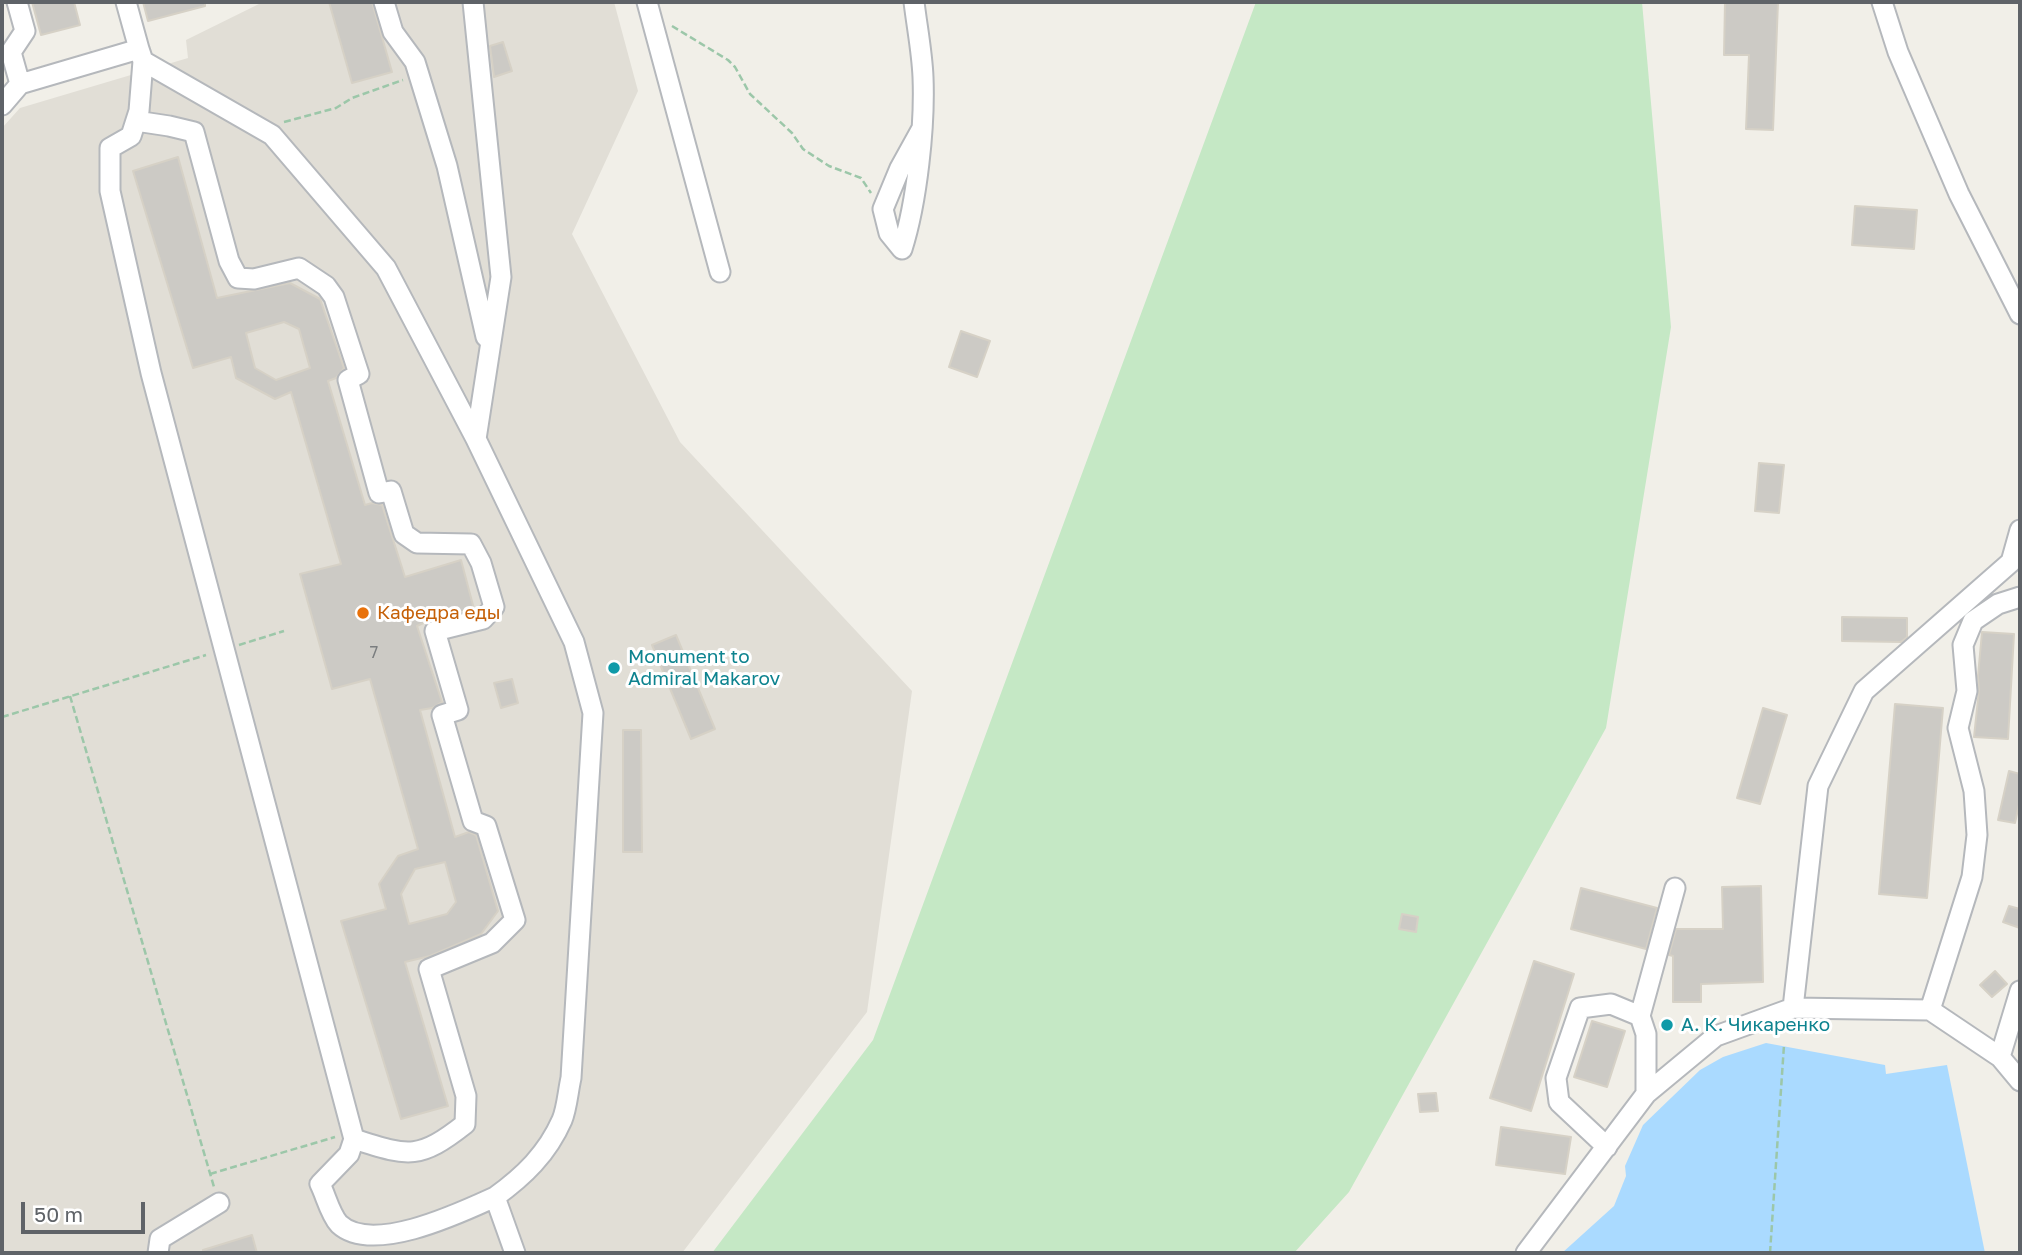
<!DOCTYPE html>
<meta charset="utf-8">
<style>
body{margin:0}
#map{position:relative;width:2022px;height:1255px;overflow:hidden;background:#f1efe8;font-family:"Golos Text",sans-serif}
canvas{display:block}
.frame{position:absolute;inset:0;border:4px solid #5f6368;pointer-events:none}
.scale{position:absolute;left:21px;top:1202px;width:124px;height:32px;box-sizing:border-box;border:4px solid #5f6368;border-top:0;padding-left:9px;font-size:21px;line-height:24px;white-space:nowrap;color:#5f6368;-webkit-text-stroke:5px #fff;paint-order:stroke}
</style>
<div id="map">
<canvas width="2022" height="1255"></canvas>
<div class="frame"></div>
<div class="scale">50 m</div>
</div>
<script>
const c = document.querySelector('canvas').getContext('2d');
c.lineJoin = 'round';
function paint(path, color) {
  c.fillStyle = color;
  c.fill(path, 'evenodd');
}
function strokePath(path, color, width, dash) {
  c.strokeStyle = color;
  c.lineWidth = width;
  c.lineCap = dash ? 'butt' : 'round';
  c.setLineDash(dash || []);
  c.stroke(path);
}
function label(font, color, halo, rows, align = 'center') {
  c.font = font + ' "Golos Text",sans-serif';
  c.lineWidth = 6;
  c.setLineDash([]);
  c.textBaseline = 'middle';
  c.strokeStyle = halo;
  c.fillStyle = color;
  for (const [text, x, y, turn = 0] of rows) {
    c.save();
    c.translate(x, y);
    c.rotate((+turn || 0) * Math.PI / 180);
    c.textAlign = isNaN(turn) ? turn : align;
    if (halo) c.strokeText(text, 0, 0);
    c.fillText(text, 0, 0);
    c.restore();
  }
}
const education = new Path2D(`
 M 263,2 L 614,2 L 638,91 L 572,234 L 680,442 L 912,691 L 867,1012 L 682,1253 L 2,1253 L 2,128 L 20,108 L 188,58 L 186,40 Z`);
const green = new Path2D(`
 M 1256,2 L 1642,2 L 1671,327 L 1606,728 L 1349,1192 L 1294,1253 L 712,1253 L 873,1040 Z`);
const water = new Path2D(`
 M 1766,1043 L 1885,1065 L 1886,1074 L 1947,1065 L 1985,1253 L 1562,1253 L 1614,1206 L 1626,1176 L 1625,1166 L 1643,1125 L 1700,1070 L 1723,1057 Z`);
const building = new Path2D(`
 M 32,2 L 74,2 L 80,25 L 41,35 Z
 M 143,2 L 205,2 L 205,6 L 148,21 Z
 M 329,2 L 372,2 L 392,72 L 352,83 Z
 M 1725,2 L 1778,2 L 1773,130 L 1746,129 L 1749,55 L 1724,55 Z
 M 503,42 L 512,71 L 494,77 L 490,46 Z
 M 178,157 L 217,298 L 290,283 L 320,299 L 344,368 L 336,378 L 328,381 L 365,505 L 372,503 L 382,505 L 405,577 L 461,560 L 474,609 L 432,619 L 417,626 L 442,702 L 432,708 L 420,710 L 455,837 L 469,832 L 476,835 L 498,911 L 481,934 L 430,956 L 405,962 L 448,1106 L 401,1119 L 341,921 L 386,909 L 379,884 L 398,856 L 418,849 L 370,679 L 332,689 L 300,574 L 341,564 L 291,392 L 275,399 L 236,378 L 231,357 L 193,368 L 133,171 ZM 284,322 L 299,329 L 310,368 L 276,380 L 255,368 L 246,333 ZM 445,862 L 456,902 L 447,914 L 409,924 L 401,894 L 415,869 Z
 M 1855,206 L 1917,210 L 1914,249 L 1852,245 Z
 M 961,331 L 990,341 L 977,377 L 949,367 Z
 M 1759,463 L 1784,465 L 1779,513 L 1755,511 Z
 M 1842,617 L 1907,618 L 1907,637 L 1901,642 L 1842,641 Z
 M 1982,632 L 2014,634 L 2008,739 L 1974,737 L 1979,690 L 1978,676 Z
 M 676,635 L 715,729 L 691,739 L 652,645 Z
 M 512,679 L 518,703 L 501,708 L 494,683 Z
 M 1895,704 L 1943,708 L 1927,898 L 1879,894 Z
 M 1763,708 L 1787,715 L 1760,804 L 1737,798 Z
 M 623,730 L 641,730 L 642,852 L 623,852 Z
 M 2009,771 L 2020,774 L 2020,800 L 2015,823 L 1998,820 Z
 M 1761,886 L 1763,982 L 1701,984 L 1701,1002 L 1673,1002 L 1673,956 L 1669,955 L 1676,929 L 1723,929 L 1722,887 Z
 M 1581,888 L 1657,908 L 1646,949 L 1571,929 Z
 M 2009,906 L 2020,909 L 2020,928 L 2003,922 Z
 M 1402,914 L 1418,917 L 1416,932 L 1399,929 Z
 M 1534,961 L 1574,974 L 1531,1111 L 1490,1098 Z
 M 1995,971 L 2007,984 L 1992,997 L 1980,985 Z
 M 1592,1021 L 1625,1031 L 1607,1087 L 1574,1077 Z
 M 1436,1093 L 1438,1111 L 1420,1112 L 1418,1094 Z
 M 1501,1127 L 1571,1137 L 1565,1174 L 1496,1165 Z
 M 252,1235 L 257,1253 L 203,1253 L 203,1250 Z`);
const path = new Path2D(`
 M 672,26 L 728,60 L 735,67 L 750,94 L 792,133 L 803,149 L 829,166 L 861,178 L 871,193
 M 284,122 L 336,108 L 352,98 L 403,80
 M 239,645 L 284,631
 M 70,696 L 214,1187
 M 2,717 L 206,655
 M 210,1174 L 335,1137
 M 1770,1253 L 1784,1045`);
const minor = new Path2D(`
 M 17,2 L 25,31 L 11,52 L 20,84
 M 384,2 L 393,32 L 415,62 L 447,166 L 486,337
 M 473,2 L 501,277 L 476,439
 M 647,2 L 720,272
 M 914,2 C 917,27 922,52 923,77 C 925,126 917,202 902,249 L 889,233 L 883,209 L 900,168 L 921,130
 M 1882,2 L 1898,52 L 1959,194 L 2020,314
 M 139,49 L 143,61 L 272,135 L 386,268 L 476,439 L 574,642 L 593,713 L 571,1078 C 568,1091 567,1108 562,1120 C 547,1154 524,1176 495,1197 L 515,1253
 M 143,61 L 139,111 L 131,136 L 110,148 L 110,191 L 151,373 L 354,1139 L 349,1154 L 320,1184 C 326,1196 330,1214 339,1224 C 372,1255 460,1213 495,1197
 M 2,105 L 20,84 L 139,49 L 126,2
 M 136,121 L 169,126 L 194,132 L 229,261 L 238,278 L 254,279 L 299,268 L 326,286 L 334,297 L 359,374 L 348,380 L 379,493 L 391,491 L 404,534 L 417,543 L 471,544 L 481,563 L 494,607 L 483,619 L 435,631 L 458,710 L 442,715 L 473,821 L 486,826 L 515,920 L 492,943 L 429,969 L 466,1096 L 465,1124 C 418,1161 408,1156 354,1139
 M 1793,1008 L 1818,786 L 1864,691 L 2011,562 L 2020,530
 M 1930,1010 L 1972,877 L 1977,835 L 1974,791 L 1958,728 L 1967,691 L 1963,645 L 1973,621 L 1998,604 L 2020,597
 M 1640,1016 L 1675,888
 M 2000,1057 L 2020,991
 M 1607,1147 L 1559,1102 L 1556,1078 L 1580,1008 L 1611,1004 L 1640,1016 L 1646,1034 L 1646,1094
 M 158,1253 L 160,1239 L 219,1203
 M 1526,1253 L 1646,1094 L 1716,1036 L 1793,1008 L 1930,1010 L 2000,1057 L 2020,1081`);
const markers = [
 [363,613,7,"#e8710a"],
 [614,668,7,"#0f9aa8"],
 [1667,1025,7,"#0f9aa8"]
];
const numberNames = [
 ["7",374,653]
];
const foodNames = [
 ["Кафедра еды",377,613]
];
const cultureNames = [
 ["Monument to",628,657],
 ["Admiral Makarov",628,679],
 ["А. К. Чикаренко",1681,1025]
];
paint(education, '#e1ded6');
paint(green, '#c5e8c5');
paint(water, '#aadaff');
paint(building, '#cccac5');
strokePath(building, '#d6d1c6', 2);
strokePath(minor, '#b5b8bc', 23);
strokePath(path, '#9cc7a9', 2.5, [7, 3.5]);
strokePath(minor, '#fff', 19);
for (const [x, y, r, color] of markers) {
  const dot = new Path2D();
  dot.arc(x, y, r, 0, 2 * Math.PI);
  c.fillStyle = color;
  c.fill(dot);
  strokePath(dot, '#fff', 2.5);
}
label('16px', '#7a7d7f', null, numberNames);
label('19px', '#c56008', '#fff', foodNames, 'left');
label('19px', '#0d838f', '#fff', cultureNames, 'left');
</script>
